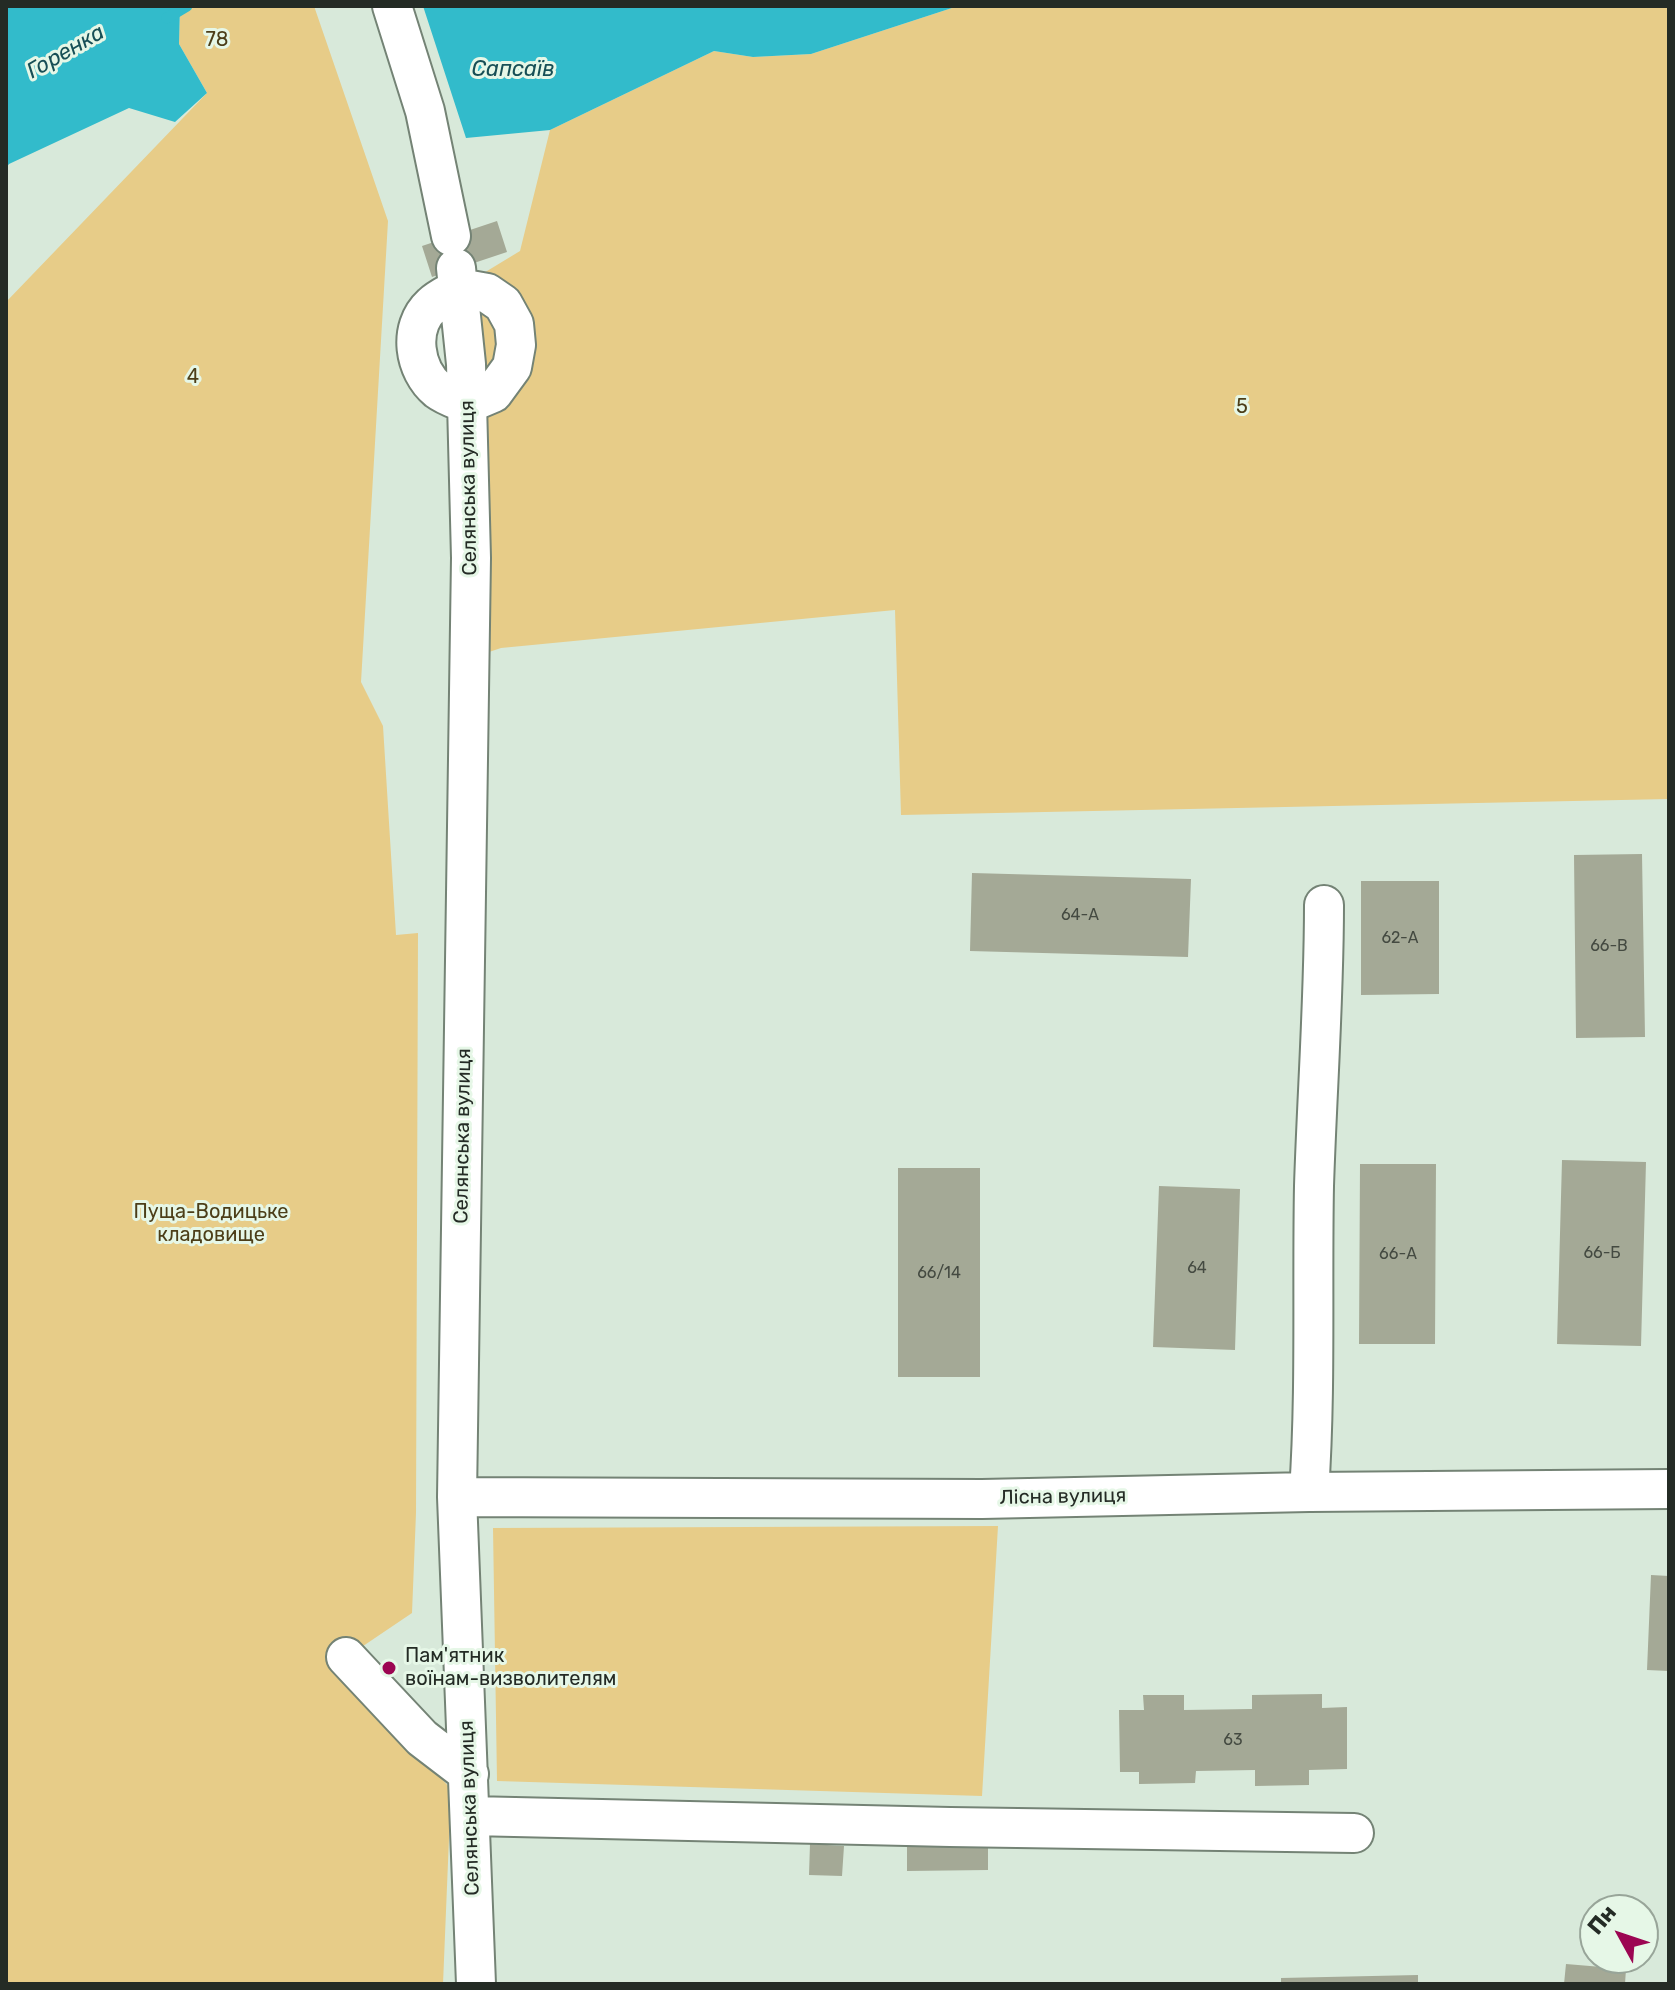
<!DOCTYPE html>
<meta charset="utf-8">
<style>
body{margin:0}
#map{position:relative;width:1675px;height:1990px;overflow:hidden;background:#d8e9da;font-family:Rubik,sans-serif}
canvas{display:block}
.frame{position:absolute;inset:0;border:8px solid #242b25;pointer-events:none}
.north{position:absolute;left:1579px;top:1894px;width:80px;height:80px;box-sizing:border-box;background:#e6f7e7;border:2px solid #98a599;border-radius:50%;rotate:310deg;font-size:22px;font-weight:700;line-height:32px;text-align:center;color:#242b25}
.north::after{content:'';display:block;margin:auto;width:28px;height:36px;background:#9c0552;clip-path:polygon(50% 0,100% 100%,50% 72%,0 100%)}
</style>
<div id="map">
<canvas width="1675" height="1990"></canvas>
<div class="frame"></div>
<div class="north">Пн</div>
</div>
<script>
const c = document.querySelector('canvas').getContext('2d');
c.lineJoin = 'round';
function paint(path, color) {
  c.fillStyle = color;
  c.fill(path, 'evenodd');
}
function strokePath(path, color, width, dash) {
  c.strokeStyle = color;
  c.lineWidth = width;
  c.lineCap = dash ? 'butt' : 'round';
  c.setLineDash(dash || []);
  c.stroke(path);
}
function label(font, color, halo, rows, align = 'center') {
  c.font = font + ' Rubik,sans-serif';
  c.lineWidth = 6;
  c.setLineDash([]);
  c.textBaseline = 'middle';
  c.strokeStyle = halo;
  c.fillStyle = color;
  for (const [text, x, y, turn = 0] of rows) {
    c.save();
    c.translate(x, y);
    c.rotate((+turn || 0) * Math.PI / 180);
    c.textAlign = isNaN(turn) ? turn : align;
    if (halo) c.strokeText(text, 0, 0);
    c.fillText(text, 0, 0);
    c.restore();
  }
}
const green = new Path2D(`
 M 180,6 L 314,6 L 388,221 L 361,682 L 383,726 L 396,935 L 418,933 L 416,1513 L 412,1613 L 335,1665 L 451,1789 L 443,1984 L 6,1984 L 6,302 L 207,93 L 179,44 Z
 M 958,6 L 1669,6 L 1669,799 L 901,815 L 895,610 L 501,648 L 471,658 L 459,288 L 520,251 L 550,130 L 714,51 L 753,57 L 811,54 Z
 M 998,1526 L 982,1796 L 497,1781 L 493,1528 Z`);
const water = new Path2D(`
 M 6,6 L 180,6 L 179,44 L 207,93 L 175,122 L 129,108 L 9,164 L 6,168 Z
 M 423,6 L 958,6 L 811,54 L 753,57 L 714,51 L 550,130 L 466,138 Z`);
const stream = new Path2D(`
 M 167,18 L 187,6`);
const building = new Path2D(`
 M 497,221 L 507,252 L 432,277 L 422,246 Z
 M 1642,854 L 1645,1037 L 1576,1038 L 1574,855 Z
 M 972,873 L 1191,879 L 1188,957 L 970,951 Z
 M 1361,881 L 1439,881 L 1439,994 L 1361,995 Z
 M 1562,1160 L 1646,1162 L 1641,1346 L 1557,1344 Z
 M 1360,1164 L 1436,1164 L 1435,1344 L 1359,1344 Z
 M 898,1168 L 980,1168 L 980,1377 L 898,1377 Z
 M 1159,1186 L 1240,1189 L 1235,1350 L 1153,1347 Z
 M 1651,1575 L 1669,1576 L 1669,1671 L 1647,1670 Z
 M 1322,1694 L 1322,1708 L 1347,1707 L 1347,1769 L 1309,1770 L 1309,1785 L 1255,1786 L 1255,1770 L 1196,1771 L 1195,1783 L 1139,1784 L 1139,1772 L 1120,1772 L 1119,1710 L 1144,1710 L 1143,1695 L 1184,1695 L 1184,1710 L 1252,1709 L 1252,1695 Z
 M 988,1838 L 988,1870 L 907,1871 L 907,1839 Z
 M 810,1844 L 844,1846 L 842,1876 L 809,1875 Z
 M 1566,1964 L 1626,1969 L 1625,1984 L 1564,1984 Z
 M 1418,1975 L 1418,1984 L 1281,1984 L 1281,1978 Z`);
const minor = new Path2D(`
 M 392,6 L 425,111 L 451,236
 M 456,268 L 466,364 L 471,558 L 457,1497 L 476,1984
 M 459,288 L 487,293 L 503,304 L 514,324 L 516,345 L 512,367 L 493,393 L 467,404 C 458,400 446,396 438,390 C 414,370 407,328 432,305 C 439,298 451,293 459,288 Z
 M 1309,1492 C 1316,1390 1312,1288 1314,1186 C 1317,1093 1324,999 1324,905
 M 457,1497 L 982,1499 L 1309,1492 L 1669,1489
 M 346,1657 L 422,1738 L 469,1774
 M 471,1816 L 950,1827 L 1354,1833`);
const markers = [
 [389,1668,8,"#9c0552"]
];
const numberNames = [
 ["64-А",1080,915],
 ["62-А",1400,938],
 ["66-В",1609,946],
 ["66-Б",1602,1253],
 ["66-А",1398,1254],
 ["64",1197,1268],
 ["66/14",939,1273],
 ["63",1233,1740]
];
const parkNames = [
 ["78",217,40],
 ["4",193,377],
 ["5",1242,407],
 ["Пуща-Водицьке",211,1212],
 ["кладовище",211,1235]
];
const streetNames = [
 ["Селянська вулиця",469,488,-91],
 ["Селянська вулиця",463,1136,-89],
 ["Лісна вулиця",1063,1497,-1],
 ["Селянська вулиця",470,1808,-92]
];
const poiNames = [
 ["Пам'ятник",405,1656],
 ["воїнам-визволителям",405,1679]
];
const waterNames = [
 ["Горенка",66,52,-30],
 ["Сапсаїв",513,70]
];
paint(green, '#e7cc88');
paint(water, '#32bbcb');
strokePath(stream, '#32bbcb', 11);
paint(building, '#a4a996');
strokePath(minor, '#748375', 42);
strokePath(minor, '#fff', 38);
for (const [x, y, r, color] of markers) {
  const dot = new Path2D();
  dot.arc(x, y, r, 0, 2 * Math.PI);
  c.fillStyle = color;
  c.fill(dot);
  strokePath(dot, '#e6f7e7', 3);
}
label('16px', '#444a41', null, numberNames);
label('20px', '#4c3e18', '#e6f7e7', parkNames);
label('20px', '#242b25', '#e6f7e7', streetNames);
label('20px', '#242b25', '#e6f7e7', poiNames, 'left');
label('italic 22px', '#174f56', '#e6f7e7', waterNames);
</script>
